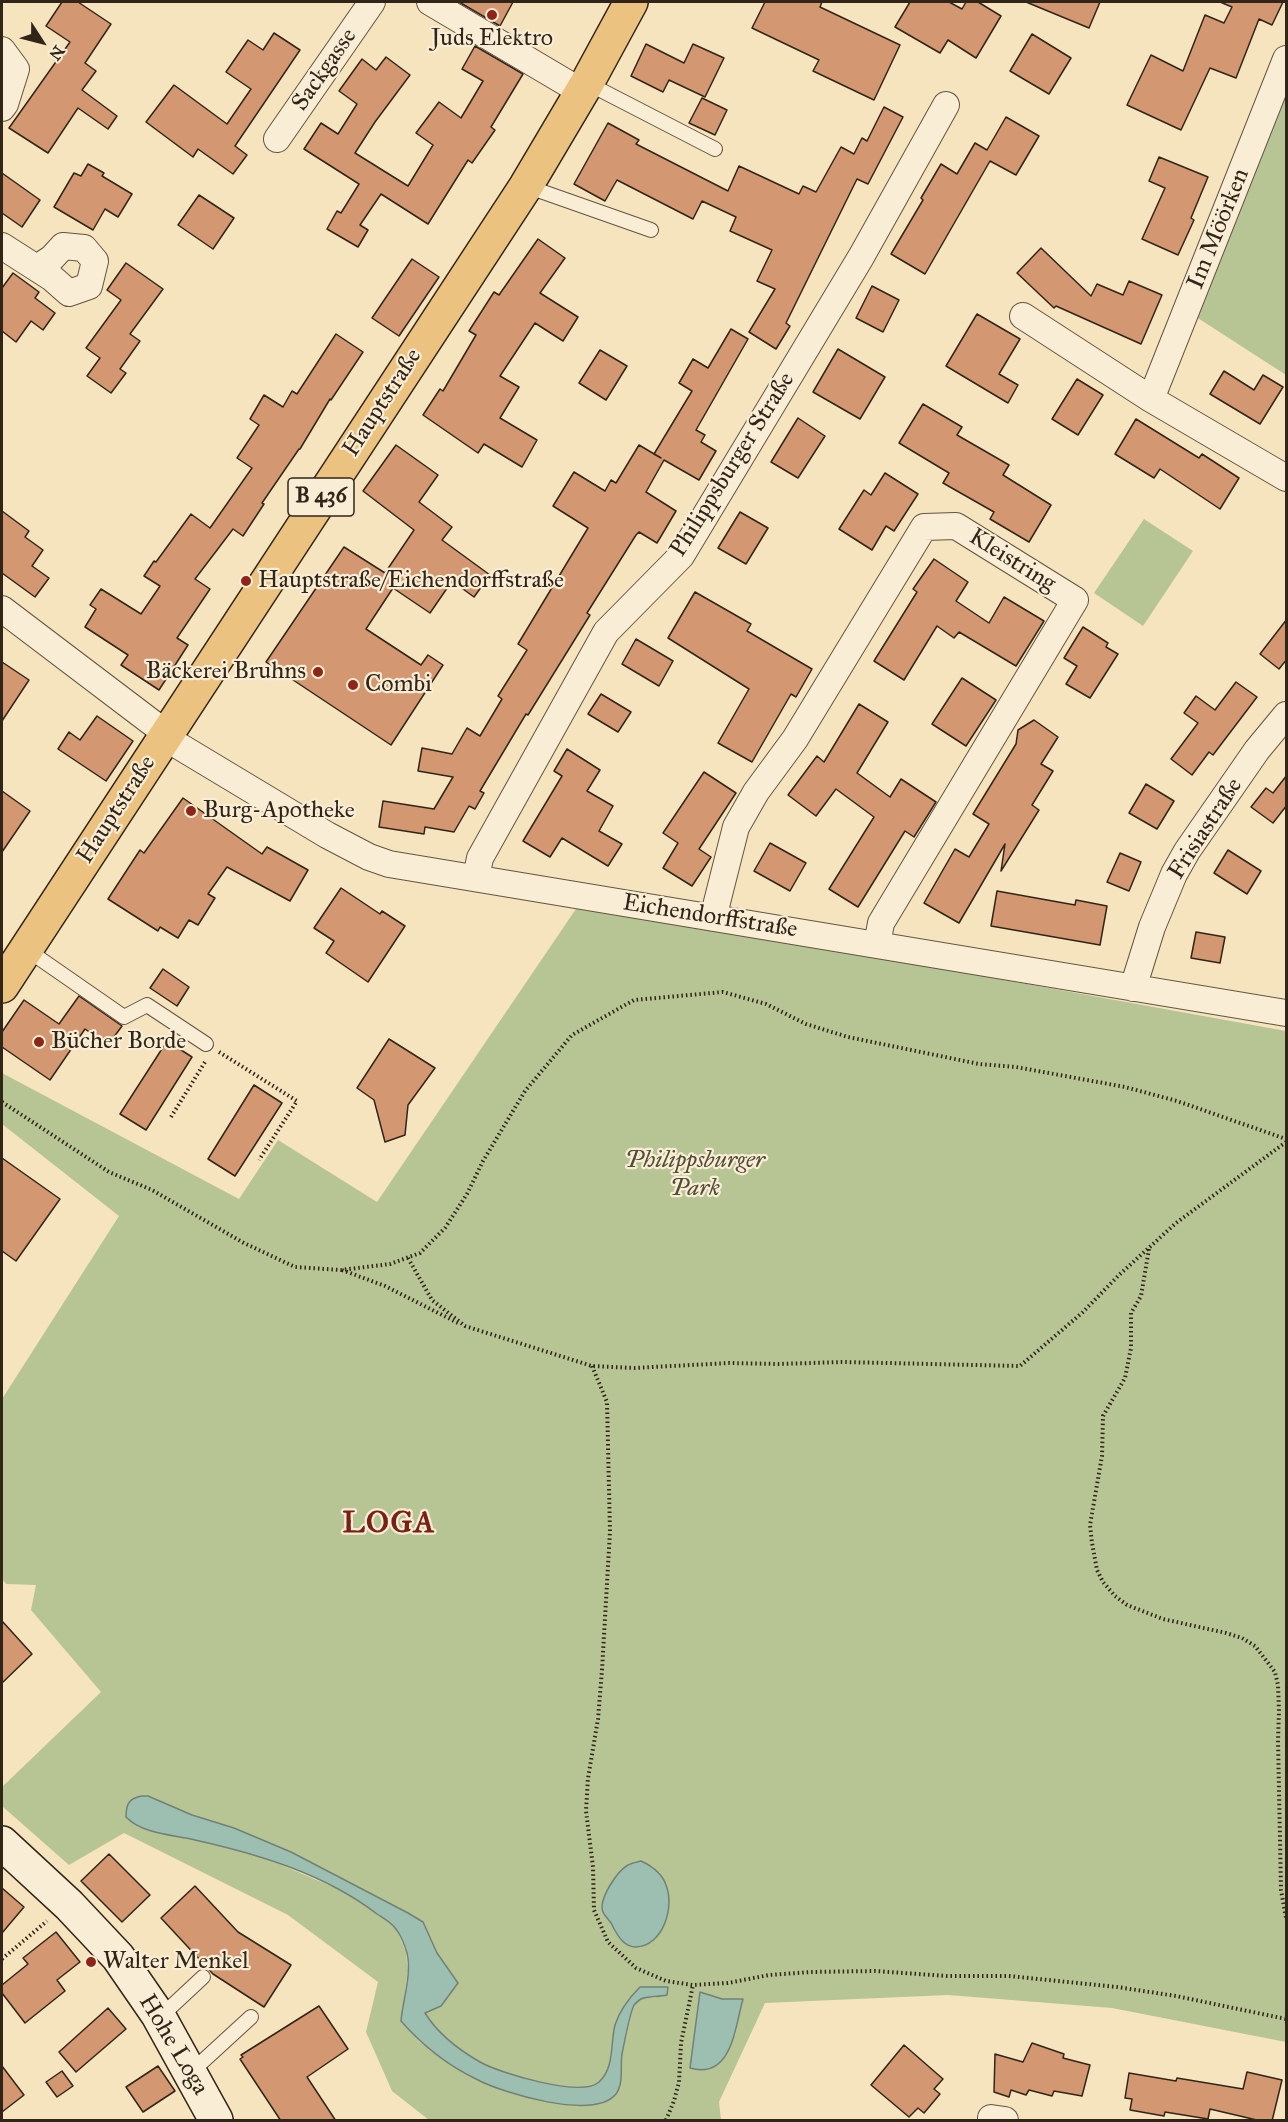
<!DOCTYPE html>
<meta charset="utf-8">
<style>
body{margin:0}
#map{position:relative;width:1288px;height:2122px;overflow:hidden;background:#f6e4be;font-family:"IM FELL Great Primer",serif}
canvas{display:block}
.frame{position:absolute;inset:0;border:3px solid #312519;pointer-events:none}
.north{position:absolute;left:12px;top:12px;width:60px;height:60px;-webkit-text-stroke:4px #f9edd5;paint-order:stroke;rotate:126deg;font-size:16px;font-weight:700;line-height:24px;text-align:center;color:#312519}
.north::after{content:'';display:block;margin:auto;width:21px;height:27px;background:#312519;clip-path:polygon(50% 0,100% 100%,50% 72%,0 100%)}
</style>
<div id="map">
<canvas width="1288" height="2122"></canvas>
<div class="frame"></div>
<div class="north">N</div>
</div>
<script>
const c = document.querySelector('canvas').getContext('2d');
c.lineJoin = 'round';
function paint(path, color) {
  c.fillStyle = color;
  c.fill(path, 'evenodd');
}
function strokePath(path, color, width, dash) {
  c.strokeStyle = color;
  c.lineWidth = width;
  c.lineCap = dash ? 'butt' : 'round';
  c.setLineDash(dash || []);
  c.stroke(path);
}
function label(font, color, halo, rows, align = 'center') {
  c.font = font + ' "IM FELL Great Primer",serif';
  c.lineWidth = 4.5;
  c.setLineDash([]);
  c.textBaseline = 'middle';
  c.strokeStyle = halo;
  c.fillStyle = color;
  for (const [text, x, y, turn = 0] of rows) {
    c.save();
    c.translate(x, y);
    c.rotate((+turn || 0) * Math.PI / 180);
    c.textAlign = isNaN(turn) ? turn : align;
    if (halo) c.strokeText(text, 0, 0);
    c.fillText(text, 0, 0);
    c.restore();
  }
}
const green = new Path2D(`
 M 1286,74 L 1286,375 L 1190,313 Z
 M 1144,519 L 1193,551 L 1143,626 L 1094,593 Z
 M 580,903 L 1286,1031 L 1286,2042 L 1112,2008 L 948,1995 L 765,2003 L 719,2102 L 721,2120 L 429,2120 L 392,2091 L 366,2032 L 378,1982 L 288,1915 L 124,1833 L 69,1865 L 2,1806 L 2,1787 L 101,1692 L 31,1610 L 36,1585 L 6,1584 L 2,1579 L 2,1399 L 119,1216 L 2,1124 L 2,1073 L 239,1199 L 278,1140 L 377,1202 ZM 192,1815 L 234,1828 L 291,1852 L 423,1922 L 437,1953 L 458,1983 L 441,2006 L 425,2013 C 438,2034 458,2049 479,2062 C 499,2073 581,2098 599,2082 C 615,2068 609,2044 615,2026 C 619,2013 633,1999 640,1987 L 656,1998 L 643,1997 L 634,2004 L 622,2054 L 621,2080 L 615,2094 L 604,2101 L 477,2080 L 420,2042 L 401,2021 L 408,1970 L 406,1952 L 396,1928 L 366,1905 L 338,1889 L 265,1858 L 227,1847 L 141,1827 ZM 652,1866 L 660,1873 L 666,1885 L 666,1920 L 655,1939 L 616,1932 L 603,1911 L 603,1899 L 618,1873 ZM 700,1992 L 722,1999 L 743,1999 L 735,2036 L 691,2062 Z`);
const water = new Path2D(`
 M 142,1796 L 148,1796 L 192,1815 L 234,1828 L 291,1852 L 408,1913 L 423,1922 L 437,1953 L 458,1983 L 441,2006 L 425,2013 C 438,2034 459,2050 480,2062 C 499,2073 582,2098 599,2082 C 615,2067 610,2044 615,2025 C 620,2009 629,1998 640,1987 L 668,1987 L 667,1995 C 659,1997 646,1996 641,1999 C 639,2000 635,2004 634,2005 C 630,2013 624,2044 622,2054 C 620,2066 624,2083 616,2094 C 594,2121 502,2093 476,2079 C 447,2065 422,2045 401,2021 C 403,1999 412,1974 407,1953 C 405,1946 400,1933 395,1928 C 391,1922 383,1918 377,1914 C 325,1874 258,1854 195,1840 C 174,1835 142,1834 126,1817 C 126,1804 129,1798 142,1796 Z
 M 641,1861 C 652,1866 662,1873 666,1885 C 675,1907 663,1946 636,1947 C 624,1947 618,1936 613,1927 C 611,1921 605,1917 603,1912 C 598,1900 617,1871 628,1865 C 631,1863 637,1862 641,1861 Z
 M 700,1992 L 722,1999 L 743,1999 C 735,2027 732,2080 690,2068 Z`);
const building = new Path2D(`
 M 62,2 L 78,2 L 111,24 L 85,63 L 96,71 L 82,90 L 117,116 L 108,129 L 78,108 L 48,153 L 9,128 L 70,42 L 46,26 Z
 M 459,2 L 513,2 L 500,26 Z
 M 765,2 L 822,2 L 820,7 L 900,45 L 874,100 L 813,71 L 819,60 L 752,28 Z
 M 910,2 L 949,2 L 962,9 L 966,2 L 978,2 L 1001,16 L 976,58 L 948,40 L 940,53 L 895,27 Z
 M 1026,2 L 1100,2 L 1089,28 Z
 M 1220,2 L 1283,2 L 1272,25 L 1259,19 L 1236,78 L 1210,68 L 1181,130 L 1127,105 L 1151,55 L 1183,71 L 1205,15 L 1224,23 L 1232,7 Z
 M 274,33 L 300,50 L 235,146 L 247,155 L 233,174 L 198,149 L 193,157 L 146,122 L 174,85 L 227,124 L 251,89 L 226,72 L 248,40 L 263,50 Z
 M 1032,34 L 1071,58 L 1049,94 L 1010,71 Z
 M 646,44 L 684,63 L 693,44 L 724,58 L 705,97 L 669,80 L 663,92 L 631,76 Z
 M 475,46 L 523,74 L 491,127 L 495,130 L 472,163 L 468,160 L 428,224 L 381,194 L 360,225 L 368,230 L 358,247 L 327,229 L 337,211 L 341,213 L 359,184 L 304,149 L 321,123 L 338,134 L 357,104 L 339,91 L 362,59 L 376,70 L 386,57 L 410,75 L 375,122 L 355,153 L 408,186 L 433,145 L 416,133 L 439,102 L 461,118 L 483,81 L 462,69 Z
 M 702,98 L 727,110 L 715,135 L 689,123 Z
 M 884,107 L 903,117 L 868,184 L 857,179 L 786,323 L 790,326 L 776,349 L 749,332 L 775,289 L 757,281 L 772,250 L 730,231 L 736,217 L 702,201 L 693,219 L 617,180 L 605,201 L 574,184 L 608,123 L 639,140 L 636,144 L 728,191 L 739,166 L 799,194 L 803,186 L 816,192 L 841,147 L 854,154 L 862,138 L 867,141 Z
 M 1006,117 L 1039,136 L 1016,175 L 990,161 L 925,274 L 891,254 L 923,200 L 921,198 L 941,164 L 957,174 L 975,143 L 987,150 Z
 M 1159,157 L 1208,177 L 1191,218 L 1194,220 L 1178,255 L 1142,239 L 1165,188 L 1149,181 Z
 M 88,164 L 104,173 L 102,176 L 132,194 L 118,217 L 105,209 L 93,230 L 54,207 L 74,173 L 81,176 Z
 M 2,173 L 40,200 L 22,227 L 2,213 Z
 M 199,195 L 234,218 L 213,249 L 178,225 Z
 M 538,239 L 565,258 L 540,293 L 578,317 L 563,341 L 535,323 L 500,376 L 519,387 L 500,418 L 537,440 L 522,467 L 484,444 L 478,453 L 423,415 L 440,389 L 443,391 L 476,335 L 469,331 L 494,292 L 499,295 Z
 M 1041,248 L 1091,296 L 1097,284 L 1123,295 L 1129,281 L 1162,295 L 1141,344 L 1056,306 L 1054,308 L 1017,273 Z
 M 412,259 L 439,277 L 399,336 L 372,318 Z
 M 126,263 L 163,289 L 130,334 L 140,341 L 120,369 L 126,373 L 111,393 L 87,376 L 100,358 L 86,348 L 121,300 L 107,290 Z
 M 13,273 L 39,292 L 35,298 L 55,313 L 43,330 L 31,321 L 16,342 L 2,331 L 2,288 Z
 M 872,286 L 899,300 L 883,332 L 856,318 Z
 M 977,314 L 1020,339 L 999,374 L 1018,385 L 1008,403 L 946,366 Z
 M 731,329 L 748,339 L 696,430 L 705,435 L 701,442 L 716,451 L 699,480 L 664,460 L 646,492 L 676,511 L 657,543 L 639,532 L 636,535 L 587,613 L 590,615 L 528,715 L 526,714 L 480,791 L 484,793 L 475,809 L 469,806 L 454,832 L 425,827 L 424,834 L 379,827 L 383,801 L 434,809 L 453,777 L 418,771 L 422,748 L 452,754 L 467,728 L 480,736 L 502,699 L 498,696 L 527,650 L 518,644 L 588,528 L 553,506 L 574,472 L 605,491 L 611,480 L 616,483 L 639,445 L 661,458 L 654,454 L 692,391 L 679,383 L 693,359 L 708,368 Z
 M 336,334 L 363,352 L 331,400 L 330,399 L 300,449 L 299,449 L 262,503 L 264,504 L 243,536 L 233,529 L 195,579 L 210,589 L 177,638 L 188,645 L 159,690 L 121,665 L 128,655 L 85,627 L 96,609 L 90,605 L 101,589 L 141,614 L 160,586 L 144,576 L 154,561 L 156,562 L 191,514 L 210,528 L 252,468 L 237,458 L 259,425 L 250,419 L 264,395 L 283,407 L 292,391 L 297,394 Z
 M 838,349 L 885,377 L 860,419 L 813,392 Z
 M 600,350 L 627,366 L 606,400 L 579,383 Z
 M 1224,371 L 1254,390 L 1263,375 L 1283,387 L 1260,424 L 1210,394 Z
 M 1077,379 L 1103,395 L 1078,435 L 1052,419 Z
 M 923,404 L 962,427 L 957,435 L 1009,465 L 1003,475 L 1051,505 L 1029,542 L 990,519 L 994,512 L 943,483 L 949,473 L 899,443 Z
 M 798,418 L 825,436 L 798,478 L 771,462 Z
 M 1136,419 L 1199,458 L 1202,454 L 1239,478 L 1220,509 L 1160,469 L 1154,478 L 1115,454 Z
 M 396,445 L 438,475 L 419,502 L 452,527 L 442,540 L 490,575 L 474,597 L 452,581 L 430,613 L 393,588 L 366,629 L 421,665 L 428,655 L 443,665 L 391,745 L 266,662 L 344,547 L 385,573 L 414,530 L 363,491 Z
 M 885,473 L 918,494 L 894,531 L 886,526 L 872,550 L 839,529 L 864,490 L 871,495 Z
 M 2,511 L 29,531 L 25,537 L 43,550 L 32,566 L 49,578 L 35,597 L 2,573 Z
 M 740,512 L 768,528 L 746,564 L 718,548 Z
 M 934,559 L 968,582 L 956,601 L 989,623 L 1004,597 L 1044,621 L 1016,666 L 959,632 L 954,638 L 937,626 L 904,680 L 874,661 L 917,592 L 913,589 Z
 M 695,592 L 751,624 L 747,631 L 812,669 L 796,697 L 791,694 L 752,762 L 718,743 L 749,689 L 668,638 Z
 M 1287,619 L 1287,659 L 1279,669 L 1260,654 Z
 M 1083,627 L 1108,643 L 1106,647 L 1118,654 L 1090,698 L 1066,684 L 1077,666 L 1064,658 Z
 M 636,639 L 673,661 L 659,686 L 622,664 Z
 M 2,662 L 29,680 L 2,721 Z
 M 962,678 L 996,700 L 966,746 L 932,724 Z
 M 1236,682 L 1257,697 L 1213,755 L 1209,752 L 1192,775 L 1171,759 L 1198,723 L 1184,713 L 1196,696 L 1215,710 Z
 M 601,694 L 631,712 L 618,732 L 588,714 Z
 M 859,704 L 888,722 L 857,773 L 890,797 L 901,779 L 936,802 L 914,837 L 905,831 L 858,907 L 829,889 L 874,817 L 836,789 L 816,816 L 788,795 L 817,756 L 824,762 Z
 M 97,716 L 133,741 L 106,781 L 58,749 L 69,732 L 80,740 Z
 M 1034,720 L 1058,737 L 1041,764 L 1053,771 L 1032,805 L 1039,810 L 1001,871 L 1005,844 L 959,923 L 924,903 L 955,849 L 969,857 L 989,824 L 973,814 L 1016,744 L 1018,730 Z
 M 567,749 L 600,770 L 587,791 L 613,806 L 599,831 L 622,844 L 608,866 L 562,838 L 550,857 L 523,841 L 562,776 L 554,771 Z
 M 704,772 L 736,793 L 699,849 L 711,857 L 692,886 L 663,868 L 678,843 L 663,833 Z
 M 1287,775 L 1287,805 L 1273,823 L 1251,807 L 1266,788 L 1273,793 Z
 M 1146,784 L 1174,801 L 1157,829 L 1129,813 Z
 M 2,791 L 30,811 L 2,852 Z
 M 183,798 L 262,854 L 267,847 L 308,870 L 290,901 L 227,867 L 208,894 L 215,898 L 198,925 L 189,920 L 178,938 L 160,927 L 158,931 L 108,899 L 140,850 L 144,853 Z
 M 770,843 L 806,863 L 790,891 L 754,871 Z
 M 1228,850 L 1261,871 L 1247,894 L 1214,873 Z
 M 1120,853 L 1141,862 L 1129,891 L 1107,882 Z
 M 341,888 L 380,914 L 382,911 L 405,926 L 368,982 L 326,953 L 334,941 L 314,928 Z
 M 997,891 L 1075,905 L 1076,900 L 1107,906 L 1100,945 L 991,926 Z
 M 1196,932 L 1225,937 L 1220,963 L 1191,958 Z
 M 163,969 L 189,987 L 177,1006 L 150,988 Z
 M 79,996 L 122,1026 L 108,1045 L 85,1029 L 50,1080 L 2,1047 L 2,1032 L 24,1000 L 59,1024 Z
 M 389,1039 L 435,1068 L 408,1105 L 405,1135 L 385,1142 L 374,1100 L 357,1088 Z
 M 167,1041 L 192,1057 L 146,1130 L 120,1114 Z
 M 254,1085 L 282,1103 L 235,1176 L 208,1159 Z
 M 2,1158 L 60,1199 L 16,1261 L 2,1251 Z
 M 2,1621 L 32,1654 L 2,1683 Z
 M 109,1854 L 150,1895 L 122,1922 L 81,1881 Z
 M 195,1886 L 238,1932 L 291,1965 L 264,2007 L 213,1974 L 161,1918 Z
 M 2,1888 L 24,1907 L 2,1933 Z
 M 56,1932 L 80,1962 L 57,1980 L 65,1991 L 25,2023 L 2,1993 L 2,1985 L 28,1964 L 23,1958 Z
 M 319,2006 L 348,2049 L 307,2077 L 336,2121 L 281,2121 L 240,2059 L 243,2057 L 241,2055 Z
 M 108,2008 L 126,2029 L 76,2072 L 59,2052 Z
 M 1032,2043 L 1064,2054 L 1063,2058 L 1090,2065 L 1082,2096 L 1054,2091 L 1052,2096 L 1029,2090 L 1026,2095 L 1011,2090 L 1009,2097 L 994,2092 L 995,2054 L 1023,2062 Z
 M 904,2045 L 943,2079 L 934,2089 L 940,2094 L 924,2113 L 918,2108 L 909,2117 L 871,2085 Z
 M 2,2066 L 24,2095 L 2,2112 Z
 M 158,2066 L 175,2091 L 143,2112 L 126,2087 Z
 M 62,2071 L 73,2086 L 57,2097 L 46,2082 Z
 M 1247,2072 L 1282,2080 L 1272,2121 L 1261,2121 L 1210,2109 L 1208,2119 L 1165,2112 L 1164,2116 L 1130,2110 L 1132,2099 L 1125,2098 L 1129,2073 L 1176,2081 L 1177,2078 L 1243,2089 Z`);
const path = new Path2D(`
 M 219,1052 L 297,1101 L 259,1160
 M 2,1102 L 109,1172 L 152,1190 L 244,1243 L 295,1267 L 341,1270 L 390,1264 L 420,1253 L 445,1228 L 467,1194 L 483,1161 L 525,1091 L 572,1035 L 634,1000 L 723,992 L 766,1004 L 806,1024 L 848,1037 L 979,1064 L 1016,1067 L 1125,1087 L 1177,1101 L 1286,1139
 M 171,1117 L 205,1062
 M 1149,1249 L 1141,1296 L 1131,1313 L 1131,1348 L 1125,1378 L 1103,1416 L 1102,1456 L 1090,1525 L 1092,1543 L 1097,1570 L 1103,1582 L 1115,1596 L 1127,1605 L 1163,1619 L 1226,1633 L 1242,1638 L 1255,1646 L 1275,1672 L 1278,1685 L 1279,1711 L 1278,1740 L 1281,1890 L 1286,1918
 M 408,1258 L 432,1300 L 465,1326 L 592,1366 L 634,1368 L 729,1363 L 779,1364 L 842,1362 L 1020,1366 L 1083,1312 L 1119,1275 L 1176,1223 L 1286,1142
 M 342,1270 L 385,1286 L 458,1323
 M 592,1366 L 607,1402 L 610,1531 L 602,1670 L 598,1719 L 588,1778 L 586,1811 L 593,1867 L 594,1910 L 608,1942 L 636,1968 L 666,1981 L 693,1985 L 728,1983 L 769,1975 L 811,1972 L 875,1971 L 947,1976 L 1009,1976 L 1117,1987 L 1176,1996 L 1286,2019
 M 2,1959 L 47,1921
 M 666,2120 L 674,2101 L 679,2082 L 681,2043 L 693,1985`);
const lane = new Path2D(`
 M 587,83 L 715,149
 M 526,186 L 651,230
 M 26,949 L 124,1017 L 147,1005 L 206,1044
 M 159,2018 L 203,1977
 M 191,2072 L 251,2017`);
const street = new Path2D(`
 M 430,2 L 582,92
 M 2,50 L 16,69 L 5,104 L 2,108
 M 1286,59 L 1151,399 L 1286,478
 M 277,139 L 372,2
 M 2,246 L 52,278 L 69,293 L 89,286 L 95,261 L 84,248 L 63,246 L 52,258 L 37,268
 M 1023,316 L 1151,399
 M 2,609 L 159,728 L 164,737 L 327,835 L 369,857 L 389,864 L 1286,1013
 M 476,878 L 480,858 L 606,632 L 681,556 L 861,257 L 946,105
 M 713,918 L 736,827 L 756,792 L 795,739 L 924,527 L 956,526 L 1075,600 L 881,923 L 877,945
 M 1133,988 L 1152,927 L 1174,874 L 1187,851 L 1257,750 L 1286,715
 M 991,2118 L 1005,2120`);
const secondary = new Path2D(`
 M 2,1843 L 69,1905 L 118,1957 L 158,2015 L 216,2120`);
const primary = new Path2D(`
 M 2,986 L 526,186 L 587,83 L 631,2`);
const markers = [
 [492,15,6,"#8f2418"],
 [246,581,6,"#8f2418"],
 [318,672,6,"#8f2418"],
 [353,685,6,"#8f2418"],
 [191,811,6,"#8f2418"],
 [39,1042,6,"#8f2418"],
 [91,1962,6,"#8f2418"]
];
const shields = [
 [321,497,66]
];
const shieldNames = [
 ["B 436",321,497]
];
const poiNames = [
 ["Juds Elektro",492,39,"center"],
 ["Hauptstraße/Eichendorffstraße",258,581],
 ["Bäckerei Bruhns",306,672,"right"],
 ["Combi",365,685],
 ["Burg-Apotheke",203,811],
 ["Bücher Borde",51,1042],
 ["Walter Menkel",103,1962]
];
const streetNames = [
 ["Sackgasse",325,70,-55],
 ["Im Möörken",1219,229,-68],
 ["Hauptstraße",383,403,-57],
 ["Philippsburger Straße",733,465,-58],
 ["Kleistring",1012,561,32],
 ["Hauptstraße",117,810,-57],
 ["Frisiastraße",1206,829,-57],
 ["Eichendorffstraße",710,917,9],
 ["Hohe Loga",173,2045,59]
];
const parkNames = [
 ["Philippsburger",695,1161],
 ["Park",695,1189]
];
const districtNames = [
 ["LOGA",389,1525]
];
paint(green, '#b7c595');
paint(water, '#9dbfb2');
strokePath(water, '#728175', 1.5);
paint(building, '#d39771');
strokePath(building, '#312519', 1.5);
strokePath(lane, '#625542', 16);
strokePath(street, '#625542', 28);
strokePath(secondary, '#312519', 36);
strokePath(primary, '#312519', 36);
strokePath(path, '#312519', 4, [1.5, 3]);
strokePath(lane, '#f9edd5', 14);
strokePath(street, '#f9edd5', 26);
strokePath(secondary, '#f9edd5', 33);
strokePath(primary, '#ebc27f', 33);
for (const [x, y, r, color] of markers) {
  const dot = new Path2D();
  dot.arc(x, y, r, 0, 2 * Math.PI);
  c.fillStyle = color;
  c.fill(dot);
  strokePath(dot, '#f9edd5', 2);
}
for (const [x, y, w] of shields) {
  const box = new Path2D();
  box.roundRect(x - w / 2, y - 19, w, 38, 4.5);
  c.fillStyle = '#f9edd5';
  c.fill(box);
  strokePath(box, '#312519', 1.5);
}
label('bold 22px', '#312519', null, shieldNames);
label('24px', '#312519', '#f9edd5', poiNames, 'left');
label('24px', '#312519', '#f9edd5', streetNames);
label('italic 24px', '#524d38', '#f9edd5', parkNames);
c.letterSpacing = '1.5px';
label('bold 30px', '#7a1f14', '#f9edd5', districtNames);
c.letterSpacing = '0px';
</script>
